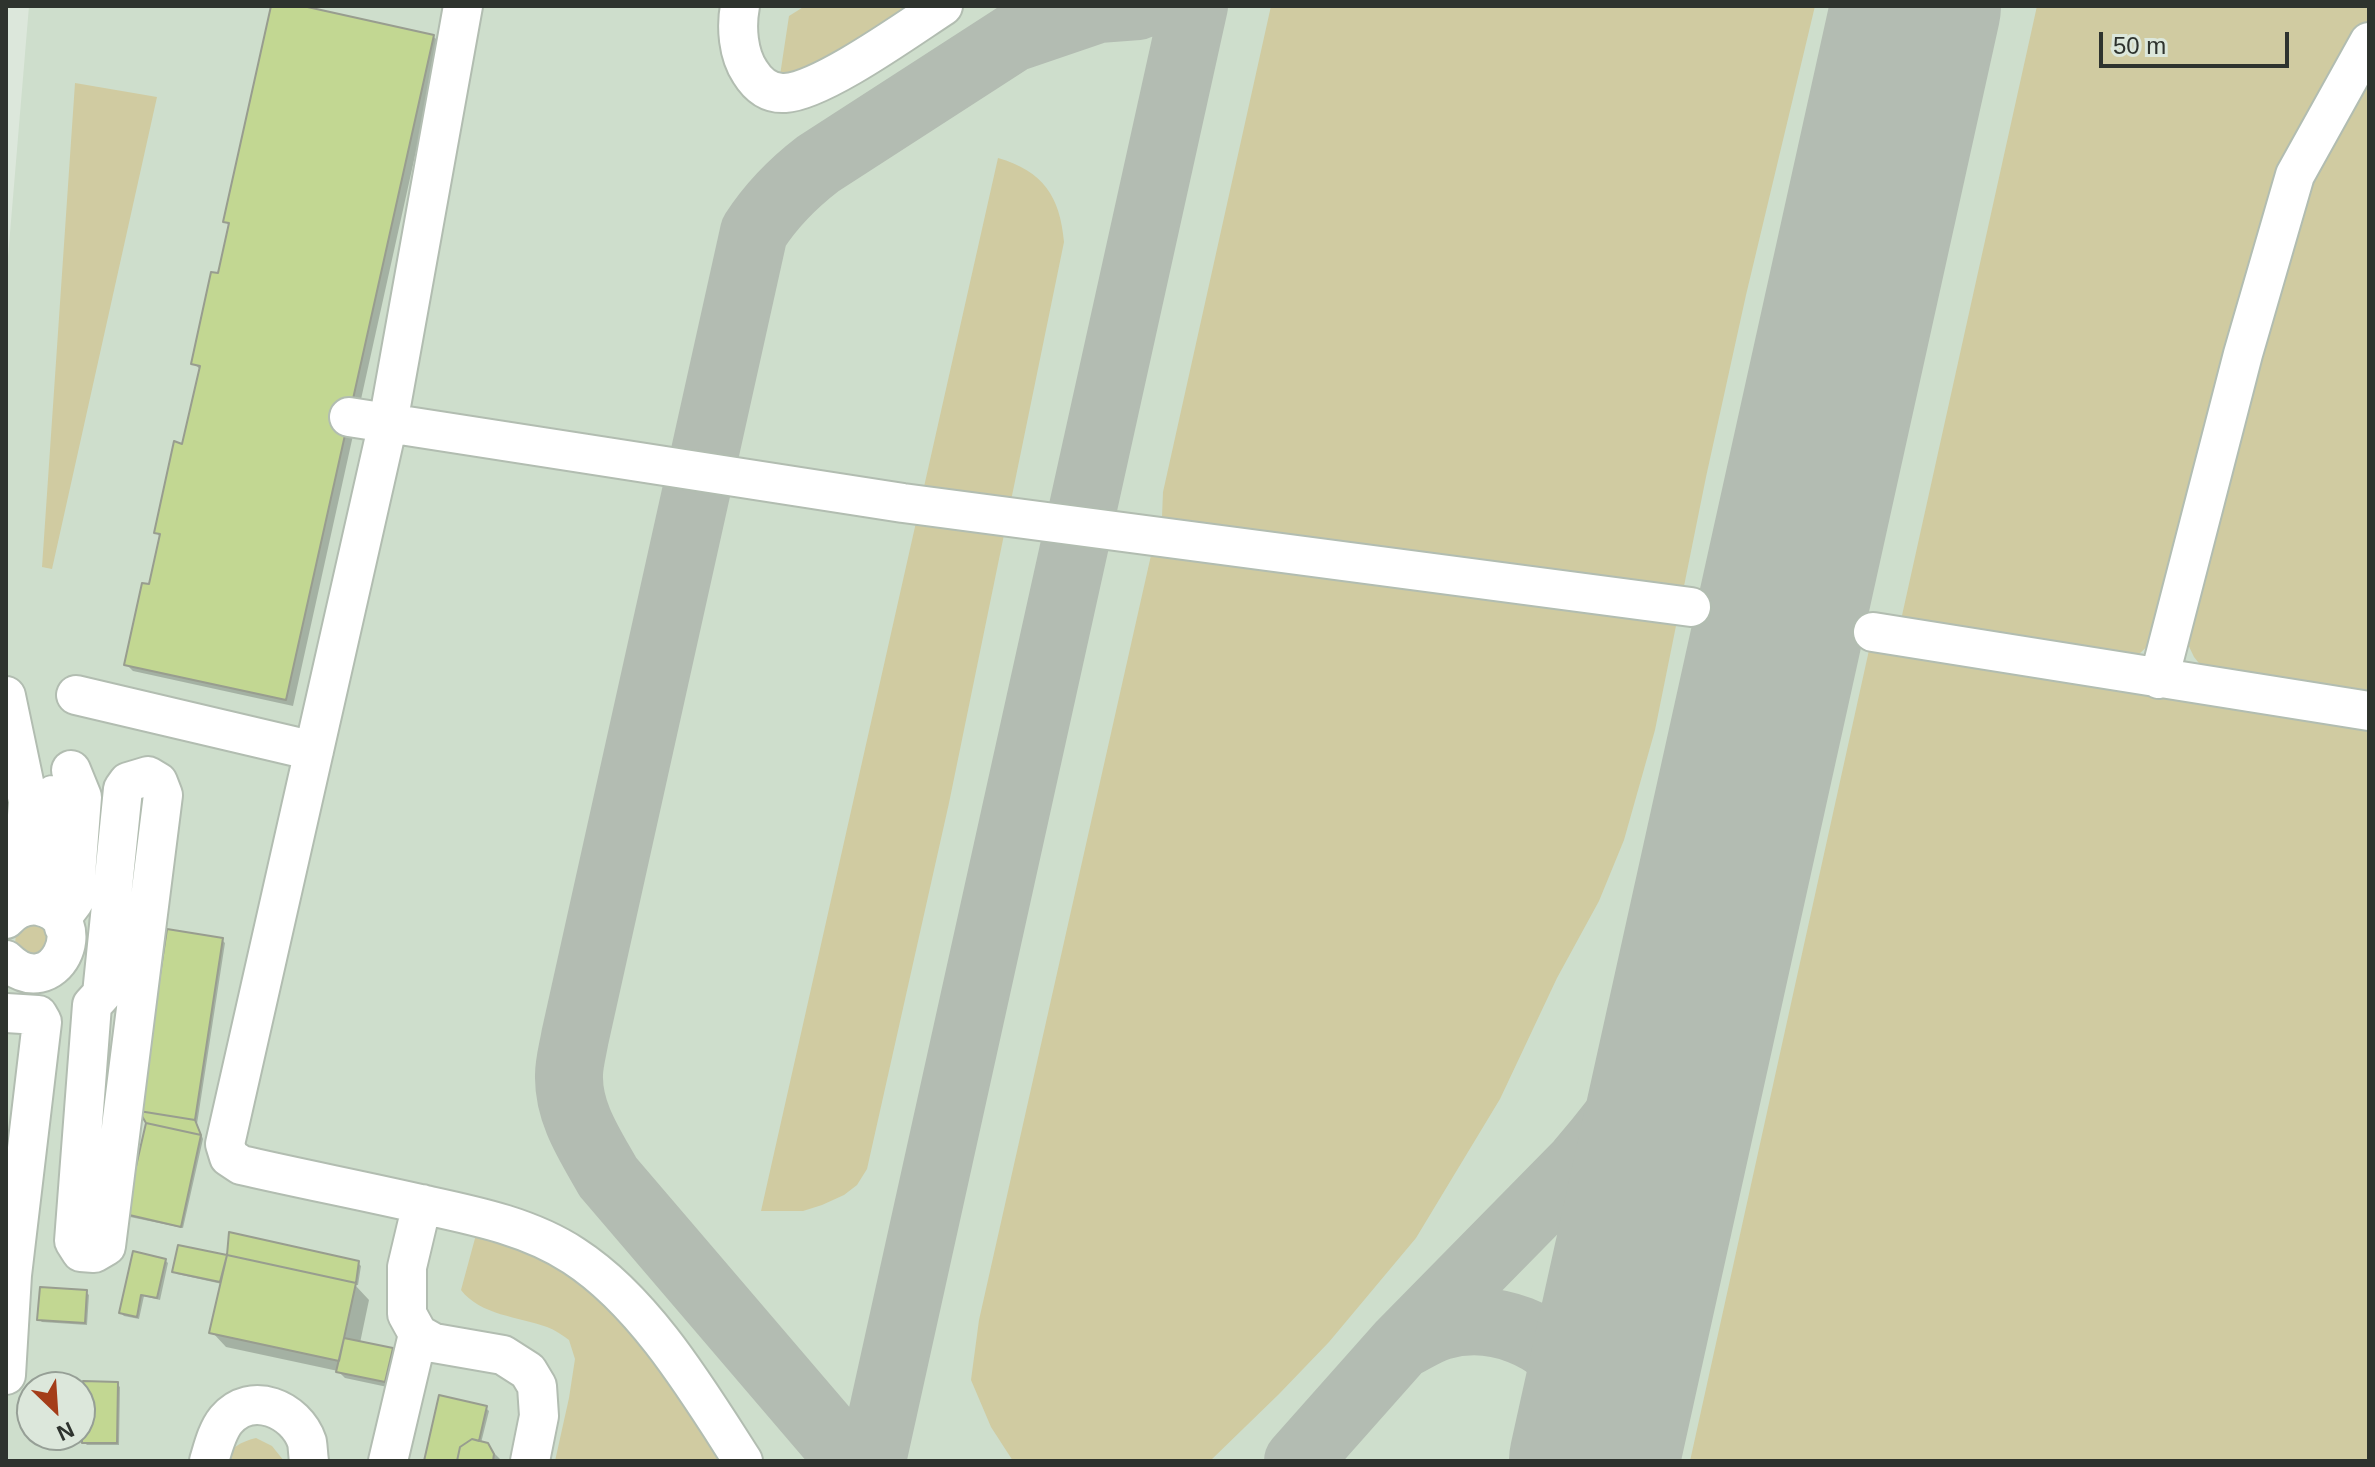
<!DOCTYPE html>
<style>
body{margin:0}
#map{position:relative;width:2375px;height:1467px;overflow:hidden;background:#dce7db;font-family:Helvetica,sans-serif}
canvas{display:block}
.frame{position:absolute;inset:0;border:8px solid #2e332e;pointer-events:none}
.north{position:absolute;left:16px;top:1371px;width:80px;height:80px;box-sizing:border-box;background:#dce7db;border:2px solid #969f96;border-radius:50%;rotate:155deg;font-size:22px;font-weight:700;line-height:32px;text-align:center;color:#2e332e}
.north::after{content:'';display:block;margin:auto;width:28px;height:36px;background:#a43d19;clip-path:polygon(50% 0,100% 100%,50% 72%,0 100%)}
.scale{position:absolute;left:2099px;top:32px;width:190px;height:36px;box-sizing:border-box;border:4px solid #2e332e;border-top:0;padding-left:10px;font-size:24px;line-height:28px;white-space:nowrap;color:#2e332e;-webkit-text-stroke:6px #dce7db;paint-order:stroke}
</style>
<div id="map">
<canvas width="2375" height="1467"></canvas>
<div class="frame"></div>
<div class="north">N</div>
<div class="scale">50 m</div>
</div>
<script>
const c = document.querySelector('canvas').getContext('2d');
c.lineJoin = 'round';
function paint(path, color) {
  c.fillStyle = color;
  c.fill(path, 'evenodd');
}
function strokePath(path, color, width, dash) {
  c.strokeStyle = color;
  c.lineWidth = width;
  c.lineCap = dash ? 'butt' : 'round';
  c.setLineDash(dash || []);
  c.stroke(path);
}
const built = new Path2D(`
 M 29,6 L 2369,6 L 2369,1461 L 6,1461 L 6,281 ZM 32,1387 L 80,1387 L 80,1435 L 32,1435 Z`);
const green = new Path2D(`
 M 805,6 L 924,6 L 811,77 L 779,82 L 789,16 Z
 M 1271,6 L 1815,6 L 1746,295 L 1706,477 L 1655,730 L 1624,840 L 1599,901 L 1557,978 L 1500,1099 L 1416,1238 L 1329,1342 L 1279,1394 L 1210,1461 L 1013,1461 L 991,1427 L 971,1380 L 979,1320 L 1154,542 L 1165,524 L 1162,517 L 1163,492 Z
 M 2037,6 L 2369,6 L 2369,1461 L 1690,1461 L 1873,632 L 2207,673 L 2194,657 L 2185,638 L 2152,642 L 2139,654 L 2120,661 L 1901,620 Z
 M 75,83 L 157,97 L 52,569 L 42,567 Z
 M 998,158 C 1043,171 1060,196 1064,242 L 949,803 L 867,1169 L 857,1185 L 844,1195 L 822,1205 L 803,1211 L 761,1211 Z
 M 22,923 L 44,923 L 51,944 L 33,957 L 15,944 L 16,933 Z
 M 480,1220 L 583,1265 L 739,1461 L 555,1461 L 569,1398 L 575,1359 L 569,1340 C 562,1335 555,1330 547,1327 C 519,1317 480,1315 461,1290 Z
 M 256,1438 L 272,1446 L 284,1461 L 221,1461 C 231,1448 240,1442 256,1438 Z`);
const shadow = new Path2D(`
 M 273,6 L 293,6 L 433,36 L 440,43 L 293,706 L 133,671 L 126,664 L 150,587 L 161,538 L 156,532 L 184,446 L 201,370 L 193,363 L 220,276 L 230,227 L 225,221 Z
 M 222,940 L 225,943 L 197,1124 L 203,1139 L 183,1228 L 130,1217 L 128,1214 Z
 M 180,1247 L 228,1258 L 358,1263 L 361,1266 L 358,1285 L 355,1285 L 369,1300 L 360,1343 L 392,1350 L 399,1357 L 392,1388 L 345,1378 L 338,1371 L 226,1347 L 212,1332 L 222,1284 L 177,1274 L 175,1271 Z
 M 165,1260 L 168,1263 L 160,1300 L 144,1296 L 139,1319 L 124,1316 L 121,1313 Z
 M 86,1292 L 89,1295 L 87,1325 L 42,1322 L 39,1319 Z
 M 117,1384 L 120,1387 L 119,1445 L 87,1445 L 84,1442 Z
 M 486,1408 L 489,1411 L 481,1443 L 486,1445 L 502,1461 L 426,1461 Z`);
const taxiway = new Path2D(`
 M 1402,1345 C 1414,1339 1427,1330 1441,1326 C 1493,1311 1553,1334 1581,1381 C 1592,1399 1595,1421 1598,1441
 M 851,1461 L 608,1177 C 590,1145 568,1113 569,1075 C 569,1063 573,1049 575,1037 L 754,232 C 772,204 792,184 818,164 L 1013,38 L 1098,9 L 1138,6
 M 872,1461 L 1194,6
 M 1298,1461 L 1401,1345 L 1579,1164 C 1622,1114 1664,1058 1691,998 C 1698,983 1702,966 1707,950`);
const runway = new Path2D(`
 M 1594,1461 L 1916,6`);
const building = new Path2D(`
 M 271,6 L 303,6 L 434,35 L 286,700 L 124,665 L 142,583 L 149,584 L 160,534 L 154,533 L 174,441 L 182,444 L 200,366 L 191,364 L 211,272 L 218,273 L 229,223 L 223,222 Z
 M 167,929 L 223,938 L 195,1120 L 139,1111 Z
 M 139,1111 L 195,1120 L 201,1135 L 146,1123 Z
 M 146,1123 L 201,1135 L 181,1227 L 125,1214 Z
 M 229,1232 L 359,1261 L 356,1283 L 227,1255 Z
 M 178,1245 L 227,1255 L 220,1282 L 172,1272 Z
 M 133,1251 L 166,1259 L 157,1298 L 141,1295 L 137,1317 L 119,1313 Z
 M 227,1255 L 356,1283 L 339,1361 L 209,1333 Z
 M 40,1287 L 87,1290 L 85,1323 L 37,1320 Z
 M 344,1338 L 393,1348 L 385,1382 L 336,1372 Z
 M 83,1381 L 118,1382 L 117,1443 L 82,1443 Z
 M 439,1395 L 487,1406 L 479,1441 L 472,1439 L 460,1447 L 457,1461 L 424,1461 Z
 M 472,1439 L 488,1443 L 494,1454 L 493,1461 L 457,1461 L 460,1447 Z`);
const minor = new Path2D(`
 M 463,6 L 388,423 L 225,1144 L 229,1157 L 241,1165 C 302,1179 364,1191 425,1205 C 476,1216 530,1227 574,1256 C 645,1302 698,1391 743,1461
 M 740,6 C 736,27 738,54 750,72 C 758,85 769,94 785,93 C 822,91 909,28 943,6
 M 349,417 L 903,503 L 1691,607
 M 1873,632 L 2369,711
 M 2159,679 L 2243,354 L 2295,175 L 2369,42
 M 76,695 L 314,751
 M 6,696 L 28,801 L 25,845 L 11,914
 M 148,776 L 158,782 L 163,795 L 106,1246 L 94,1253 L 81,1252 L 74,1241 L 92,1005 L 102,994 L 123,789 L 128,782 Z
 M 28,894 L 48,876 L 55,798 L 53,795
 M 6,919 C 14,910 26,904 39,906 C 96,917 54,1007 6,960
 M 64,927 L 62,917 L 74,901 L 82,797 L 71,770
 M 6,1013 L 38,1015 L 42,1022 L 12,1275 L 6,1375
 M 422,1204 L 407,1267 L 407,1314 L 418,1334 L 434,1343 L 503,1355 L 528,1371 L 537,1386 L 539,1416 L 530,1461
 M 209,1461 C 213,1448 217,1431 226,1420 C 251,1390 296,1409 307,1442 C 308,1448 308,1455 309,1461
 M 388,1461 L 418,1334`);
paint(built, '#cedecc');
paint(green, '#d0cba1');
paint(shadow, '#0003');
strokePath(taxiway, '#b3bcb2', 68);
strokePath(runway, '#b3bcb2', 170);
paint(building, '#c2d792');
strokePath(building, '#989d8f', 2);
strokePath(minor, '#b2bdb1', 42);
strokePath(minor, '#fff', 38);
</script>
